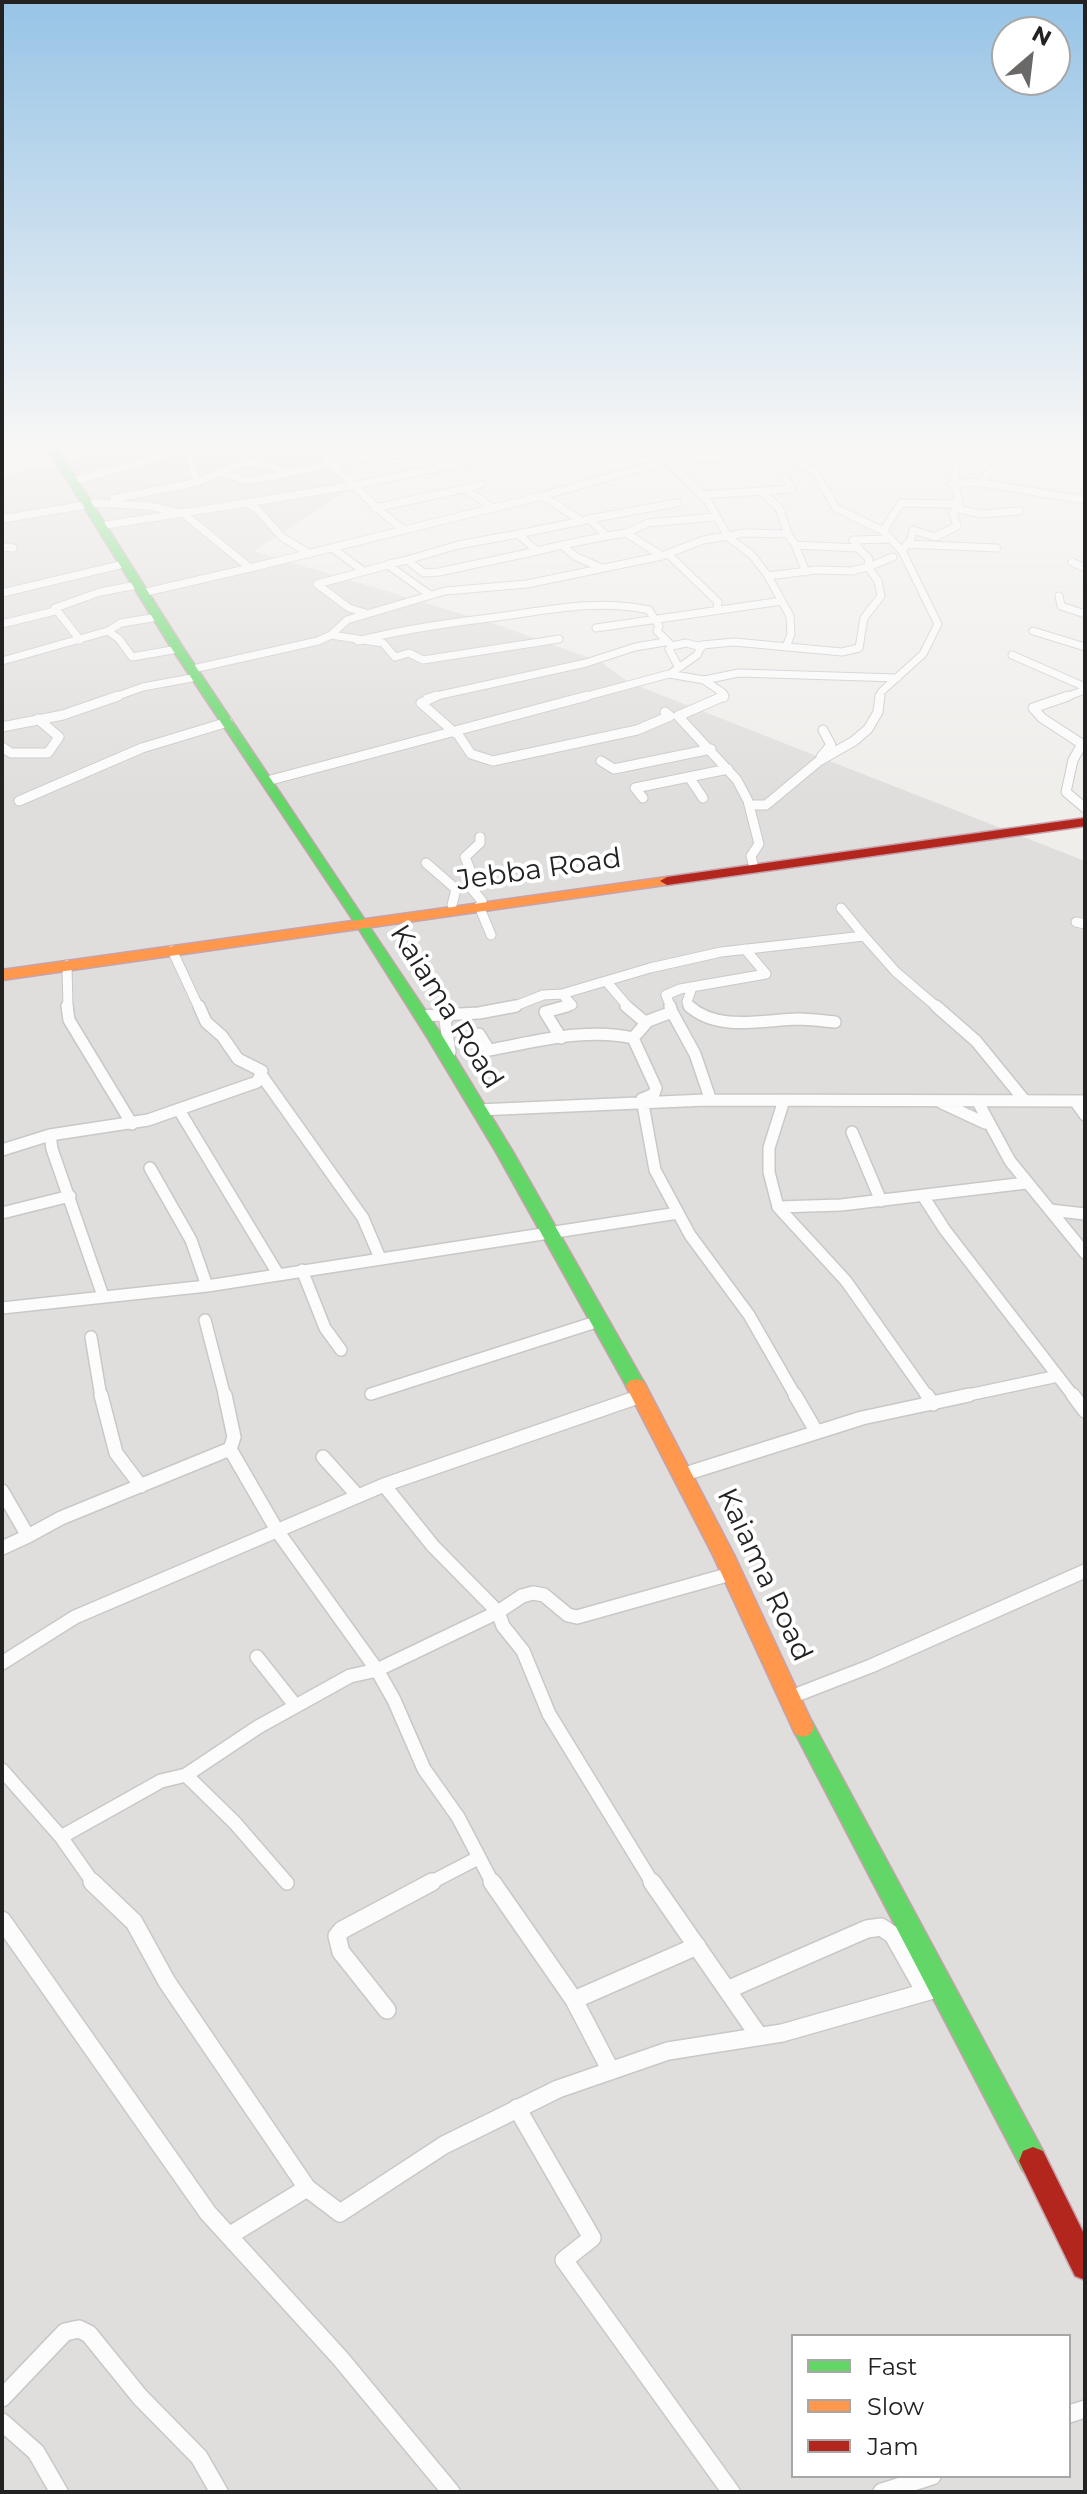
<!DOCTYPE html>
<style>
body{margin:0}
#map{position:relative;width:1087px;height:2494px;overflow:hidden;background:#f0eeeb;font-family:Montserrat,sans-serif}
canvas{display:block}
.frame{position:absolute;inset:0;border:4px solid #222;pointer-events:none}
.legend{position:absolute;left:791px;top:2334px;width:280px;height:144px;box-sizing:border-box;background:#fff;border:2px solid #a7a7a7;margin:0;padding:10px 14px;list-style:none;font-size:24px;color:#222}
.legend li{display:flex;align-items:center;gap:16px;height:40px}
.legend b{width:40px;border:2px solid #a7a7a7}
.north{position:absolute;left:991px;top:16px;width:80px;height:80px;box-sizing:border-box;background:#fff;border:2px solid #a7a7a7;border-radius:50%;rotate:28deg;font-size:22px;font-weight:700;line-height:32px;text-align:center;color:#222}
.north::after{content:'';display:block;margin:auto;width:28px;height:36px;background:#6a6968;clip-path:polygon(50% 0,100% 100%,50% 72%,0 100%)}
</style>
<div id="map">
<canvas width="1087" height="2494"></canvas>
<div class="frame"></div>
<ul class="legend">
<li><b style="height:10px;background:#63d668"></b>Fast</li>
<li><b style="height:10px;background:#ff974d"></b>Slow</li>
<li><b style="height:10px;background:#b3261e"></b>Jam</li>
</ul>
<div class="north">N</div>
</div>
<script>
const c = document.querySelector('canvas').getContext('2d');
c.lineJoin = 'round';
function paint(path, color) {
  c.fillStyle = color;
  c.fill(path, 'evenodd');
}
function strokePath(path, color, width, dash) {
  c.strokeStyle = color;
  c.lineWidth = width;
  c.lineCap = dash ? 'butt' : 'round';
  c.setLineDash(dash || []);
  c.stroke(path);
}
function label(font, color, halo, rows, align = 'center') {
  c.font = font + ' Montserrat,sans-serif';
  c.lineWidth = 8;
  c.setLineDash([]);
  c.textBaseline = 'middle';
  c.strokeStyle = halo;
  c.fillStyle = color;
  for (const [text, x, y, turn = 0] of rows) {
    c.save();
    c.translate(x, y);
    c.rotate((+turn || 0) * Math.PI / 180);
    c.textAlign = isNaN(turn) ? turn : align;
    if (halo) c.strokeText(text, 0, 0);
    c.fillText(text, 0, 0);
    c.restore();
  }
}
const residential = new Path2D(`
 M 116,449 L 318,449 L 354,486 L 254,551 L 501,626 L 601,662 L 628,682 L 1085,861 L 1085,2492 L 2,2492 L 2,477 ZM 793,2336 L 1069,2336 L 1069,2476 L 793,2476 Z`);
const streetFar4 = new Path2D(`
 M 187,449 L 197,482
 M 317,449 L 380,511 L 404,530
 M 57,455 L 81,449
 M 2,458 L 53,449
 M 666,460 L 708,501 L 728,537 L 752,555 L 768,576 L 790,616 L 791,634 L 786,647
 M 243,463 L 244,454 L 254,449
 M 803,464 L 847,449
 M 222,472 L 246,481 L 286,474
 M 73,481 L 187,450
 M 980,483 L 998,462
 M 952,484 L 975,482 L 1085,500
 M 464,489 L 482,484
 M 761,491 L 779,508 L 788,534
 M 701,495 L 792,489 L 785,477
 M 542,496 L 582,521 L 589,519 L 607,536 L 626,533 L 662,556
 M 114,499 L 197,482 L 243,463 L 271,465 L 286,473 L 366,458 L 433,451 L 451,465 L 514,450 L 551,454 L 578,451 L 665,453 L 674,459
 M 96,503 L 150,506 L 184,514 L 250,568 L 542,496 L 670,460 L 780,458 L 793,460 L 814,471 L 836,508 L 883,531 L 902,551 L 938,624 L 923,654 L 881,692 L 880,698
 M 247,503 L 357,485 L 451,465
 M 374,508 L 464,489 L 492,507
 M 957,509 L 982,514 L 1019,511
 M 2,519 L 97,503
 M 589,519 L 677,503
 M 100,526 L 246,503 L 257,509 L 282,537 L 310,554
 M 883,531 L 901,503 L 952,504 L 959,501 C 952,480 952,467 964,449
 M 626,533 L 648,523 L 715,517
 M 907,544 L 997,548
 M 562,545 L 537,551 L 518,534 L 582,521
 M 795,545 L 806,572
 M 2,547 L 13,548
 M 858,547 L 853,540 L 890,539
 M 332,548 L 362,570
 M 902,551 L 911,539 L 913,530 L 935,537 L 957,526 L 953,513 L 959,507 L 952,504
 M 668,554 L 718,602 L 717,610
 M 407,560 L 458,545 L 518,534
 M 1072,562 L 1085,568
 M 389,564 L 407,560 L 424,573 L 439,572 L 537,551
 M 602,568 L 576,557 L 562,545 L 607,536
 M 2,593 L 124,564
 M 142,593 L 250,568
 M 1059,596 L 1061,606 L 1085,614
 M 365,613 L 349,608 L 317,584 L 388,565 L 430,595
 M 2,624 L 55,611
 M 596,628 L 782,601
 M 108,631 L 121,623 L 158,617
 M 1033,631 L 1085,647
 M 331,635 L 383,643 L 395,657 L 409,653 L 423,660 L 559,639
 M 80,640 L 55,608 L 100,592 L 137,585
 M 358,641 C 404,629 450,623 497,617 C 549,610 597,599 649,610 L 659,626 L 657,631 L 672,646 L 669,649 L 679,668
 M 672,646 L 686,643 L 702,647
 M 1012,655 L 1085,687
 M 2,661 L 108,631 L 119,639 L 132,657 L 178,649
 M 193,669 L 318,641 L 331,635 L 347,620 L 445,591 L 527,584 L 662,556 L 703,540 L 745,533 L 788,534 L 795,545 L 858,548 L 869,559 L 868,567 L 893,557
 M 670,674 L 697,655 L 702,645 L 734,642 L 842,652 L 859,648 L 864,618 L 881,596 L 878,581 L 868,567 L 852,571 L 816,570 L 768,576
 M 704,680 L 723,693 L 724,698
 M 112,698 L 143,687 L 197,677
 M 427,698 L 586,663 L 635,647 L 665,642
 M 580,698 L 669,674 L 704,680 L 739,673 L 897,678
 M 1063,698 L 1085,690`);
const streetFar3 = new Path2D(`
 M 436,696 L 421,703 L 455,733
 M 724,696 L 678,716 L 737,780 L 748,801 L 759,844 L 751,856 L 753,864
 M 1068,696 L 1033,708 L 1042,718 L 1085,746
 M 2,727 L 63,715 L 118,696
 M 457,733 L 471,754 L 493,761 L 637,730 L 670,716 L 665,712
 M 1082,744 L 1073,760 L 1066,792 L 1085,808
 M 2,747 L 11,753 L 48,753 L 59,737 L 38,719
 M 821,757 L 831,745 L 823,730
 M 601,761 L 614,769 L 711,749
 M 689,777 L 703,798
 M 267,781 L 587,696
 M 643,798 L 635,788 L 728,769
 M 19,801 L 142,748 L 228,722
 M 752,805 L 766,805 L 819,761 L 854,741 L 868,729 L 878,712 L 880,696
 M 480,837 L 480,843 L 465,857 L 473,877 L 472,889 L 482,901
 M 426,863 L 456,889 L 452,905
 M 479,906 L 491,935
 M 841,908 L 864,936
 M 1076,922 L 1085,924
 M 172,950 L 199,1008
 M 67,965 L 68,1008
 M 606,981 L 629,1008
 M 510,1008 L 543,995 L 562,994
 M 560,1008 L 572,1005 L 562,994 L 650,968 L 721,952 L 864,936 L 896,972 L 938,1008
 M 671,1008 L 666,995 L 680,989 L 766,974 L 745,949
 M 690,1008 L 687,1002 L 692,987`);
const streetFar2 = new Path2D(`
 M 67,1006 L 69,1020 L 132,1124
 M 626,1006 L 646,1023
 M 689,1006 C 718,1032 762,1020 798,1019 C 810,1019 823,1021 835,1022
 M 936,1006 L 976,1041 L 1025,1101
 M 672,1012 L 695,1054 L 710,1098
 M 421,1016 L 479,1013 L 516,1006
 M 479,1034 L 489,1050 C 534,1042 588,1027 633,1038 L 648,1021 L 672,1012 L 670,1006
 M 561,1038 L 545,1012 L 567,1006
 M 633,1038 L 656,1088 L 654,1094 L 642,1099 L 655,1170 L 690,1235 L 749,1315 L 796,1397
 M 447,1057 L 450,1052 L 445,1021 L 452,1013
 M 262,1076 L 363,1218 L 380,1258
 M 784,1100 L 769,1148 L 769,1172 L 778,1207 L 846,1281 L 928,1397
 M 1075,1101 L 1085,1115
 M 978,1102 L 1010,1161 L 1085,1253
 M 942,1103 L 985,1123
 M 179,1110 L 278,1274
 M 478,1110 L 706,1100 L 1085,1101
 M 852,1132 L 881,1201
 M 50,1135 L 148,1120 L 257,1082 L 262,1071 L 238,1059 L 222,1036 L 206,1022 L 199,1006
 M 2,1150 L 50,1135 L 52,1149 L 103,1296
 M 150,1168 L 191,1240 L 207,1286
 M 923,1196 L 945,1230 L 1074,1397
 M 778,1207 L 841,1205 L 1026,1183
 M 1050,1210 L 1085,1214
 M 2,1213 L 70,1196
 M 302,1270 L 325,1328 L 341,1350
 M 2,1308 L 207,1286 L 678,1213
 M 205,1320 L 225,1397
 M 91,1337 L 101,1397
 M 371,1394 L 599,1321
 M 638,1397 L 641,1396
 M 959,1397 L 1058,1376`);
const streetFar1 = new Path2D(`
 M 101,1395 L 116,1453 L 141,1486
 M 795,1395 L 816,1431
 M 927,1395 L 933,1404
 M 1073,1395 L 1085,1411
 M 230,1449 L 278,1532 L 377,1670 L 394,1700 L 424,1769 L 458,1817 L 493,1884
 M 323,1457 L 358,1496
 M 685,1474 L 862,1418 L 969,1395
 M 384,1485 L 433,1546 L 498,1612 L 503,1626 L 523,1651 L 549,1714 L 653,1884
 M 2,1491 L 28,1536 L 61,1518 L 230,1449 L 234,1437 L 225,1395
 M 2,1548 L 28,1536
 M 257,1657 L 295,1705
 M 2,1663 L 75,1617 L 384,1485 L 641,1396
 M 791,1697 L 871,1666 L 1085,1571
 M 2,1770 L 61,1837 L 94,1884
 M 186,1775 L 235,1823 L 287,1883
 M 61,1837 L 161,1781 L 186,1775 L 258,1727 L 350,1676 L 377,1670 L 498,1612 L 522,1596 L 533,1593 L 544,1595 L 568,1615 L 577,1617 L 734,1573
 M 428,1884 L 478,1858`);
const street = new Path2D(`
 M 92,1882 L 134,1922 L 167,1982 L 307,2188 L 232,2234
 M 492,1882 L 574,2000 L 611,2071
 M 652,1882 L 759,2036
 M 2,1920 L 208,2213 L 340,2358 L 451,2492
 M 727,1990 L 867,1929 L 881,1927 L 893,1935 L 925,1992
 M 574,2000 L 697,1946
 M 387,2010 L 341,1952 L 337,1936 L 342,1930 L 432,1882
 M 517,2108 L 592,2238 L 564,2260 L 731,2492
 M 307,2188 L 340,2213 L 444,2145 L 558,2089 L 668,2051 L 782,2033 L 940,1988
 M 2,2398 L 65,2332 L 79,2329 L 89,2334 L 140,2397 L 199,2457 L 219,2492
 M 1069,2414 L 1085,2409
 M 2,2422 L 36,2452 L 59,2492
 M 882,2492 L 932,2476`);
const fast = new Path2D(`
 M 48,449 L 58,449 L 184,649 L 443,1037 L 513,1152 L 646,1386 L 643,1391 L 629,1391 L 496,1152 L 427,1037 L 355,923 L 172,649 Z
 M 803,1717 L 811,1720 L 1043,2151 L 1047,2161 L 1043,2171 L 1033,2175 L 1023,2171 L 792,1727 L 795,1720 Z`);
const slow = new Path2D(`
 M 667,877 L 672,878 L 672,884 L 2,980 L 2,970 Z
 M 636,1379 L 643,1381 L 646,1386 L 734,1555 L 814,1727 L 811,1734 L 803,1737 L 795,1734 L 792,1727 L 713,1555 L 626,1386 L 629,1381 Z`);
const jam = new Path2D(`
 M 1085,818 L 1085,826 L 667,885 L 660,881 L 667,877 Z
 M 1033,2147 L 1043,2151 L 1085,2236 L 1085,2280 L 1075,2276 L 1019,2161 L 1023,2151 Z`);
const streetNames = [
 ["Jebba Road",539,870,-8],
 ["Kaiama Road",446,1007,58],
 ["Kaiama Road",764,1575,65]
];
paint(residential, '#dfdedc');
strokePath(streetFar4, '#c9c8c7', 9);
strokePath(streetFar3, '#c9c8c7', 11);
strokePath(streetFar2, '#c9c8c7', 14);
strokePath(streetFar1, '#c9c8c7', 16);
strokePath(street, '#c9c8c7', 20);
strokePath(fast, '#c5a2ac', 3);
strokePath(slow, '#c5a2ac', 3);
strokePath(jam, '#c5a2ac', 3);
strokePath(streetFar4, '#fdfcfc', 7);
strokePath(streetFar3, '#fdfcfc', 9);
strokePath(streetFar2, '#fdfcfc', 11);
strokePath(streetFar1, '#fdfcfc', 13);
strokePath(street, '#fdfcfc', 17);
paint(fast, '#63d668');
paint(slow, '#ff974d');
paint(jam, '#b3261e');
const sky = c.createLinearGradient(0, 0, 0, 798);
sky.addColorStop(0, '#97c4e6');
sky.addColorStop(0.56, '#f8f7f6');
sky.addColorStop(1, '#f8f7f600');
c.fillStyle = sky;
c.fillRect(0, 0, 1087, 798);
label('28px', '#222', '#fff', streetNames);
</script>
